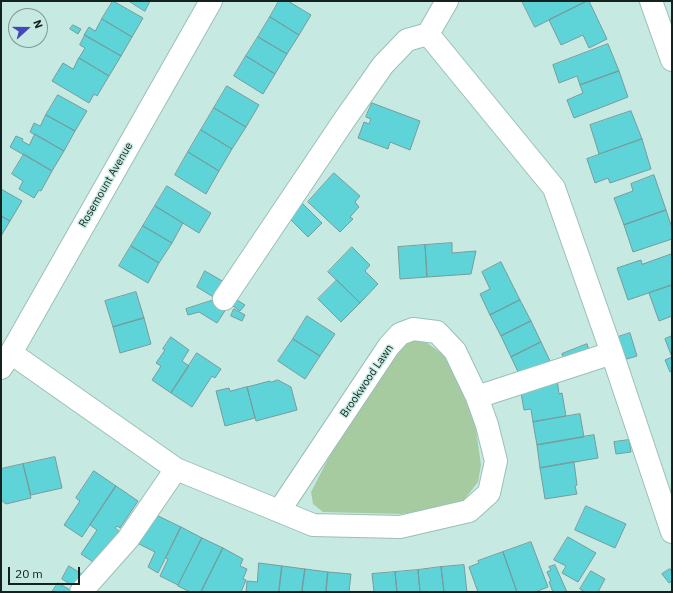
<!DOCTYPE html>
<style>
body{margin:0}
#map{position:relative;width:673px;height:593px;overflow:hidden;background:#c6eae2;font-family:"IBM Plex Sans",sans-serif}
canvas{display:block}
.frame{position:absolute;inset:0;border:2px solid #14221f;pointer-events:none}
.north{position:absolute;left:8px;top:8px;width:40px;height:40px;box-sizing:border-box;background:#c6eae2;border:1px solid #7f9a94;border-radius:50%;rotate:69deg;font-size:11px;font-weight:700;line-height:16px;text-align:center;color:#14221f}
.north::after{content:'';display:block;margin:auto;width:14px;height:18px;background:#4547bc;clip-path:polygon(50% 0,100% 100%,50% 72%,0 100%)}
.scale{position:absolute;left:8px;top:567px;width:72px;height:18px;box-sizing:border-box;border:2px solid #14221f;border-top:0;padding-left:5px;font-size:12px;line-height:14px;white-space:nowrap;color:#14221f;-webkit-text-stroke:3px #c6eae2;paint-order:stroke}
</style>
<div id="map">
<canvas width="673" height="593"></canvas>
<div class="frame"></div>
<div class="north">N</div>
<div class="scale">20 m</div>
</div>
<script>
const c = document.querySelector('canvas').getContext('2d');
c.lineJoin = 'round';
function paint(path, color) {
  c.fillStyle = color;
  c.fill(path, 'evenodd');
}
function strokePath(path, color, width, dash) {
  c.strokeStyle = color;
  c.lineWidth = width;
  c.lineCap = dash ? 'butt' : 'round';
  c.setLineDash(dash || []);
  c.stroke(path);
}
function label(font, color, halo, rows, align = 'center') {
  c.font = font + ' "IBM Plex Sans",sans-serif';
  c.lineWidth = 3;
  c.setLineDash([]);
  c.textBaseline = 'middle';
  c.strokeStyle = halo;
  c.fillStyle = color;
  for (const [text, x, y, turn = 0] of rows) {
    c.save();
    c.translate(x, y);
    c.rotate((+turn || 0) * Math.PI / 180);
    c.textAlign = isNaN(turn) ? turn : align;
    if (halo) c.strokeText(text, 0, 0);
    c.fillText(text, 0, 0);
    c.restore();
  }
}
const green = new Path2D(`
 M 422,339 L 453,362 L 472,401 L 481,465 L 478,482 L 464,500 L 440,509 L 401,514 L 323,512 L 313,504 L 311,492 L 339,438 L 401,343 Z`);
const building = new Path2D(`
 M 113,1 L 143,18 L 132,37 L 102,19 Z
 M 129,1 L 150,1 L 145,11 Z
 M 279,1 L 288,1 L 311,15 L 299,35 L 270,17 Z
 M 522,1 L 587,1 L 535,27 Z
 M 587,1 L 589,1 L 607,39 L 589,48 L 583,35 L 561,45 L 549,20 Z
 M 270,17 L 299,35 L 287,54 L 258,37 Z
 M 102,19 L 132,37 L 121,56 L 84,35 L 89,27 L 95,31 Z
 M 73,25 L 81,29 L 78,34 L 70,29 Z
 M 85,35 L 121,56 L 109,76 L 79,58 L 85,48 L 80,45 Z
 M 258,37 L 287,54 L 275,74 L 246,56 Z
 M 608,44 L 619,71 L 580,85 L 577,76 L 559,83 L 553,65 Z
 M 246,56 L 275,74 L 263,94 L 234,76 Z
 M 79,58 L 109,76 L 97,96 L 94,94 L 89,103 L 52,81 L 63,63 L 73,69 Z
 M 619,71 L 628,97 L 574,118 L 567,100 L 583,93 L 580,85 Z
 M 227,86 L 259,105 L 246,127 L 214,108 Z
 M 58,95 L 87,111 L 75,131 L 46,115 Z
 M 372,103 L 420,121 L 410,150 L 390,142 L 388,149 L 358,138 L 364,122 L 369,124 L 371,119 L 366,117 Z
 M 214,108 L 246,127 L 232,149 L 201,130 Z
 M 631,111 L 642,139 L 599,154 L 590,125 Z
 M 46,115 L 75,131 L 64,151 L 30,132 L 34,123 L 40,126 Z
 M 201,130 L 232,149 L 219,171 L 188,152 Z
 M 35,134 L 64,151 L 52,171 L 10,147 L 16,136 L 23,139 L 22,141 L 29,145 Z
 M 642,139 L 651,169 L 610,183 L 608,178 L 595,183 L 587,159 Z
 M 188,152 L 219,171 L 206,194 L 175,175 Z
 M 24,154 L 52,171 L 41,191 L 39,190 L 34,198 L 19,189 L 23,181 L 12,174 Z
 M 334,173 L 360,196 L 355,202 L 359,207 L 350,217 L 353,219 L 340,232 L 308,202 Z
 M 654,175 L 666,210 L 624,225 L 614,198 L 633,191 L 631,184 Z
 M 167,186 L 211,213 L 199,233 L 155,206 Z
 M 1,189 L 22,201 L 10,221 L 1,216 Z
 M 301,202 L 322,223 L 308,237 L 287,216 Z
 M 155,206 L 183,223 L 172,243 L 143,226 Z
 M 666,210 L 672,228 L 672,239 L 633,252 L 624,225 Z
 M 1,216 L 10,221 L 1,236 Z
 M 143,226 L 172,243 L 159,263 L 131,246 Z
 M 452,243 L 452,253 L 476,251 L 471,274 L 427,277 L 425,245 Z
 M 425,245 L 427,277 L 400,279 L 398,247 Z
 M 131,246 L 159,263 L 148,283 L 119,266 Z
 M 352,247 L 370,265 L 365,271 L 378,284 L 360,303 L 328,272 Z
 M 672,254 L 672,285 L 628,300 L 617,268 L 641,260 L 642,264 Z
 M 501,262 L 520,300 L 490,315 L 480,294 L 490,289 L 482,272 Z
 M 205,271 L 224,282 L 215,298 L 197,287 Z
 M 337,280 L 360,303 L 341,322 L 318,299 Z
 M 672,285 L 672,316 L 659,321 L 649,293 Z
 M 136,292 L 144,318 L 113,327 L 105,301 Z
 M 234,298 L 245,305 L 240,311 L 230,304 Z
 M 217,299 L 228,306 L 217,323 L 199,312 L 188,315 L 186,309 Z
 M 520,300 L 531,321 L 501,336 L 490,315 Z
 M 234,309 L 245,315 L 242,321 L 231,316 Z
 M 307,316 L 335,334 L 320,356 L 293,339 Z
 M 144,318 L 151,344 L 120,353 L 113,327 Z
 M 531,321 L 541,342 L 511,357 L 501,336 Z
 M 630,333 L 637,356 L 620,361 L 612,339 Z
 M 672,336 L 672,371 L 670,372 L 665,360 L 672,357 L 665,339 Z
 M 171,337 L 189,350 L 182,361 L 189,366 L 171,393 L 152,380 L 161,366 L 156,363 L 165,350 L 163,349 Z
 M 293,339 L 320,356 L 305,379 L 278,361 Z
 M 541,342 L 551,363 L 521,378 L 511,357 Z
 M 587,344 L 591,356 L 567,365 L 562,354 Z
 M 197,353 L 221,369 L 215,378 L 212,376 L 192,407 L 171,393 Z
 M 557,378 L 559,394 L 562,393 L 566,416 L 533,422 L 531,409 L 524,410 L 521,393 Z
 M 278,380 L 291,387 L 297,410 L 256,421 L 247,387 L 270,381 L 271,382 Z
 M 247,387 L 255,418 L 225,426 L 216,391 L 229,388 L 230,391 Z
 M 580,414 L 584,437 L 537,445 L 533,422 Z
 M 594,435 L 598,458 L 540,468 L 537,445 Z
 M 629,440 L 631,452 L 616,454 L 614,442 Z
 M 55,457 L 62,488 L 31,495 L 23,464 Z
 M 574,462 L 577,485 L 575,486 L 577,494 L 545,499 L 540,468 Z
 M 23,464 L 31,498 L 6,504 L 1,500 L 1,469 Z
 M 94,471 L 116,486 L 82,537 L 64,525 L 80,501 L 76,498 Z
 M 116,486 L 138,501 L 120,528 L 117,526 L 115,528 L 120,532 L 98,565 L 81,554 L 97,530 L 90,525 Z
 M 586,506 L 626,524 L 615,548 L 575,530 Z
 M 152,513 L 181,527 L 158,573 L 148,567 L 155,552 L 137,543 Z
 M 181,527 L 202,538 L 178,585 L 160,576 L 168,559 L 166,558 Z
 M 568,537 L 596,553 L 578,582 L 562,573 L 566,566 L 554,560 Z
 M 202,538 L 223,548 L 201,592 L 190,592 L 178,586 Z
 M 531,542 L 548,587 L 535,592 L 517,592 L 503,552 Z
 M 223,548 L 243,559 L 240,566 L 247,569 L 243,579 L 246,580 L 241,592 L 201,592 Z
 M 503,552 L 517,592 L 478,592 L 469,567 L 479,563 L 478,561 Z
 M 259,563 L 282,566 L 279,592 L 246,592 L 247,581 L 257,582 Z
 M 464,565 L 467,592 L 444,592 L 441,567 Z
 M 555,565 L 567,592 L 553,592 L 549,582 L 551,581 L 547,572 L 551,570 L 549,567 Z
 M 69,566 L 85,576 L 77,589 L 62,579 Z
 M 282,566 L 305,569 L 302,592 L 279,592 Z
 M 441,567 L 444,592 L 420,592 L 418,570 Z
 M 305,569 L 328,572 L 326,592 L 302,592 Z
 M 670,569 L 672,572 L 672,581 L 669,583 L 662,574 Z
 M 418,570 L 420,592 L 397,592 L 395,572 Z
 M 591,571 L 605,579 L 598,592 L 585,592 L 580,589 Z
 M 328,572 L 351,574 L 349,592 L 326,592 Z
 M 395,572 L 397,592 L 374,592 L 372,574 Z
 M 58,583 L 72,591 L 71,592 L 52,592 Z`);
const minor = new Path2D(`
 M 651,1 L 672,60
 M 428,34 L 554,188 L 612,353 L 672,532
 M 224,299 L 345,119 L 383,65 L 407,40 L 428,34 L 447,1
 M 413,329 L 437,332 L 455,351 L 477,397 L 487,425 L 496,461 L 489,493 L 469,511 L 400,527 L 313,525 L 279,511 L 389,346 L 400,334 Z
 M 11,353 L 176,469 L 279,511
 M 1,368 L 11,353 L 211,1
 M 477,397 L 612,353
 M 81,592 L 128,539 L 176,469`);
const streetNames = [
 ["Rosemount Avenue",106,185,-60],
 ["Brookwood Lawn",367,381,-56]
];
paint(green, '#a7cba1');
paint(building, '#5ed4d9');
strokePath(building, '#769b9c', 1);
strokePath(minor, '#9bbfb7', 24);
strokePath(minor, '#fff', 22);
label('11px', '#14221f', '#c6eae2', streetNames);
</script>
